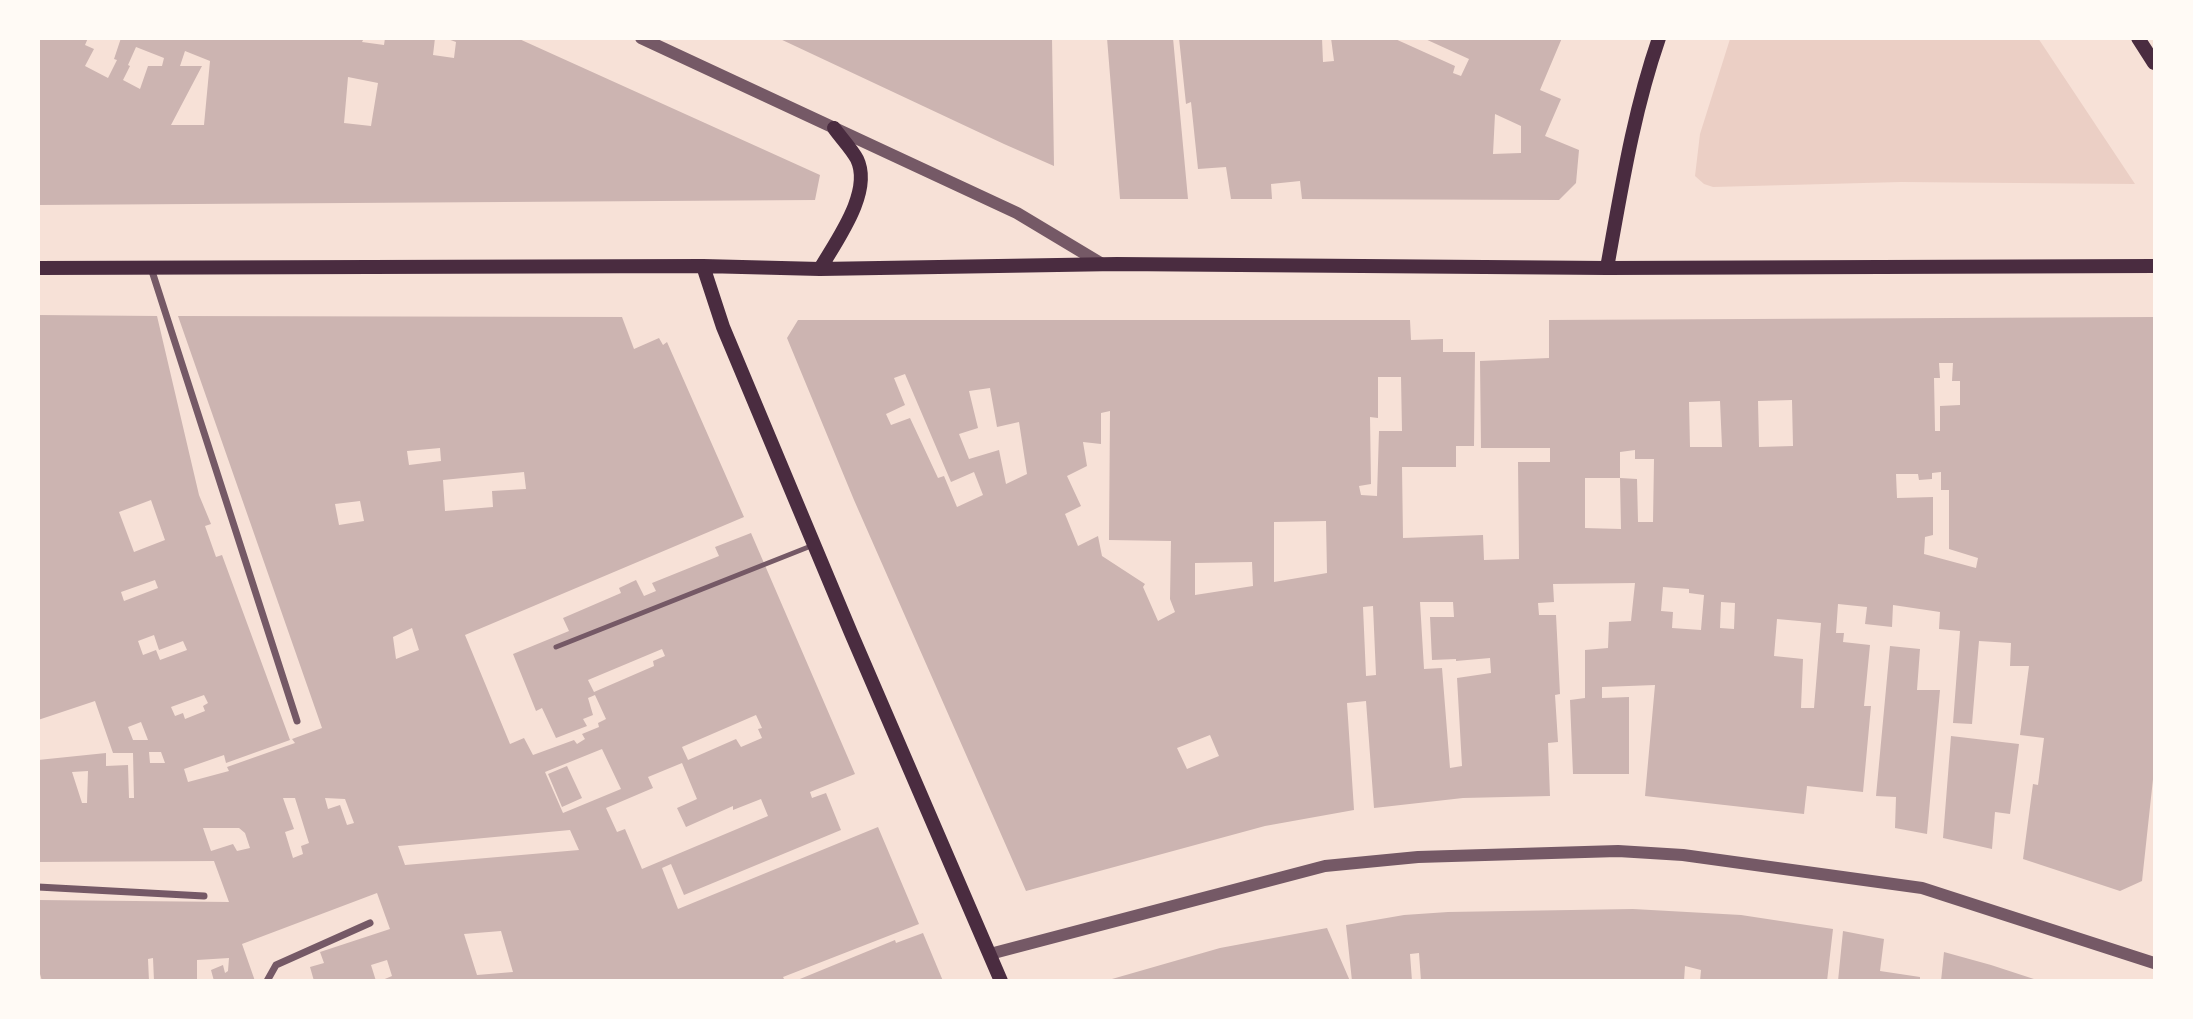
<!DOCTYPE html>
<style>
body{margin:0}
#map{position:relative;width:2193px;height:1019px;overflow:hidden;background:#f7e1d7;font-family:Spectral,serif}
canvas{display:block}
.frame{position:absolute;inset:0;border:40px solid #fffaf5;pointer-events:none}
</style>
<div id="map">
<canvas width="2193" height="1019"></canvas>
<div class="frame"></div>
</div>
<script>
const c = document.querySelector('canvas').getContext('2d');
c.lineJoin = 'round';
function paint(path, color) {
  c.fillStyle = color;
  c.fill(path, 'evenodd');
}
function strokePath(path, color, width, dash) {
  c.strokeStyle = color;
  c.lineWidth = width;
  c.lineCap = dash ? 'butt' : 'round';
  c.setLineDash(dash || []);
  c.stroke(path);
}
const green = new Path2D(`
 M 2038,38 L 2135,184 L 1901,182 L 1713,187 L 1704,184 L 1695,176 L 1700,134 L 1730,39 Z`);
const building = new Path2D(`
 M 38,38 L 88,38 L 85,45 L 94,49 L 85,66 L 108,78 L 117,60 L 114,59 L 121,38 L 364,38 L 362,42 L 384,45 L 385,38 L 435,38 L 433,55 L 454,58 L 456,42 L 445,38 L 517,38 L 820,175 L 815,200 L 38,205 ZM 136,47 L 164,58 L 162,66 L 148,66 L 140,89 L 123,80 L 130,66 L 128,65 ZM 185,51 L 210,61 L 204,125 L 171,125 L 202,66 L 180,66 ZM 348,77 L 378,83 L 371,126 L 344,123 Z
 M 778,38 L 1052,38 L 1054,166 L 1004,144 Z
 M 1107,38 L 1173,38 L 1188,199 L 1120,199 Z
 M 1179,38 L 1322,38 L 1323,62 L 1334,61 L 1331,38 L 1393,38 L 1455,66 L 1453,73 L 1461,76 L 1469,59 L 1423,38 L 1562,38 L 1540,90 L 1561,99 L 1545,136 L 1579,150 L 1576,183 L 1559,200 L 1302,199 L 1300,181 L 1271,184 L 1272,199 L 1231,199 L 1226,167 L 1198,169 L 1191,102 L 1186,104 ZM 1495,114 L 1521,126 L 1521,153 L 1493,154 Z
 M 38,315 L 157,316 L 199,495 L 211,524 L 205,526 L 216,557 L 222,555 L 290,740 L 226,763 L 224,755 L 184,769 L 188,782 L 229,771 L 227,767 L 295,743 L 292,739 L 322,728 L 178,316 L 622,317 L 634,349 L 659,338 L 663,345 L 667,342 L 744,517 L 465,635 L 510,744 L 524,738 L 533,755 L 574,740 L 577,744 L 585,739 L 582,734 L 599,727 L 598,723 L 606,719 L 595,695 L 588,698 L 593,715 L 583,719 L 587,726 L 556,738 L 542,708 L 536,711 L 513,654 L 569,631 L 563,618 L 621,593 L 619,588 L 636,580 L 644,596 L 656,591 L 652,583 L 719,556 L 715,547 L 751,533 L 855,774 L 810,792 L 812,798 L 826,793 L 841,830 L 684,895 L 671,864 L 662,868 L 678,909 L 878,827 L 919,924 L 783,977 L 785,981 L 380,981 L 392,976 L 387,960 L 371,965 L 376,981 L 314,981 L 310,967 L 324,963 L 320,952 L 390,929 L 377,893 L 242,944 L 255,981 L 214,981 L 211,970 L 223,965 L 225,973 L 228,971 L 229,958 L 197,960 L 197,981 L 154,981 L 153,958 L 148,959 L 149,981 L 42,981 L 38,967 L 38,900 L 229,902 L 214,861 L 38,862 L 38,760 L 106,753 L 106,766 L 128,765 L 129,798 L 134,798 L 133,753 L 113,753 L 95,701 L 38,720 ZM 440,448 L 441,461 L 409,465 L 407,451 ZM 524,472 L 526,489 L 492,491 L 493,507 L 445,511 L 443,480 ZM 151,500 L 165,540 L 134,552 L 119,512 ZM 360,501 L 364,521 L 339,525 L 335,504 ZM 155,580 L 158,588 L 124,601 L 121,592 ZM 412,628 L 419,650 L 396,659 L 393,637 ZM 154,635 L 159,650 L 183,641 L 187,650 L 160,660 L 156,650 L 143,655 L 138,641 ZM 662,649 L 665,656 L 653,661 L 654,666 L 594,692 L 588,680 ZM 204,695 L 208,703 L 203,706 L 205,711 L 185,719 L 183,713 L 175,716 L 171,707 ZM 756,715 L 762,728 L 758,729 L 762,738 L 741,747 L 736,739 L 688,760 L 682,747 ZM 141,722 L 148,740 L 133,740 L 128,727 ZM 602,749 L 621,789 L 563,813 L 545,772 ZM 149,752 L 161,752 L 165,763 L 150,763 ZM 682,763 L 697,799 L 677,808 L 686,827 L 733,806 L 733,810 L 761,799 L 768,816 L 642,869 L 625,829 L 617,832 L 606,808 L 653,788 L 648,777 ZM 88,771 L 87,803 L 82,803 L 72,772 ZM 283,798 L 295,798 L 309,843 L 301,846 L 303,854 L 293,858 L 285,832 L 294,829 ZM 325,798 L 345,799 L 354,823 L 347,825 L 340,805 L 328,809 ZM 203,828 L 239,828 L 245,833 L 250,848 L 237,851 L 233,844 L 211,851 ZM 570,830 L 579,850 L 405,865 L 398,846 ZM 501,931 L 513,972 L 477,975 L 464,934 Z
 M 2154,317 L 2154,770 L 2142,881 L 2120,891 L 2023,859 L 2033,784 L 2038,785 L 2044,738 L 2020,735 L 2029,666 L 2010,666 L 2011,643 L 1979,641 L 1972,724 L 1953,723 L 1960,631 L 1939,629 L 1940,612 L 1893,605 L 1892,627 L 1865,624 L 1867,607 L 1838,604 L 1836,633 L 1844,633 L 1843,642 L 1870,645 L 1864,706 L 1871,706 L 1863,792 L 1807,786 L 1804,814 L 1645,796 L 1655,685 L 1602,687 L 1602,698 L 1629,697 L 1629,774 L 1573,774 L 1570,700 L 1585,698 L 1585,650 L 1608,648 L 1609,622 L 1631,621 L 1635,583 L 1553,584 L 1554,602 L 1538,603 L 1539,615 L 1556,615 L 1560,694 L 1555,695 L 1558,742 L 1548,743 L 1550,796 L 1463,798 L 1374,808 L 1366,701 L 1347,703 L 1354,810 L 1265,826 L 1026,891 L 854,500 L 787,338 L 798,320 L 1410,320 L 1411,340 L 1443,339 L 1443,352 L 1475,352 L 1474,446 L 1456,446 L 1456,467 L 1402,467 L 1403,538 L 1483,535 L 1484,560 L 1519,559 L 1518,462 L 1550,462 L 1550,448 L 1481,448 L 1480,361 L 1549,358 L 1549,320 ZM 1939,363 L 1953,363 L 1952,381 L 1960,381 L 1960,405 L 1940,406 L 1940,431 L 1935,431 L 1934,378 L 1940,378 ZM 905,374 L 951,482 L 974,472 L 983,495 L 957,507 L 944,476 L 938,478 L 910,418 L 891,425 L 886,414 L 905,405 L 894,378 ZM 1378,377 L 1401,377 L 1402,431 L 1379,431 L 1377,496 L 1361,495 L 1359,486 L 1371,484 L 1370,417 L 1378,418 ZM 990,388 L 997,427 L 1019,422 L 1027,474 L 1006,484 L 999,450 L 969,459 L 959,434 L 978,428 L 969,391 ZM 1792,400 L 1793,446 L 1759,447 L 1758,401 ZM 1720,401 L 1722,447 L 1690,447 L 1689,402 ZM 1110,411 L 1109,540 L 1171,541 L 1170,599 L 1175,612 L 1158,621 L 1143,587 L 1145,584 L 1102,556 L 1098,536 L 1078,546 L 1065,514 L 1081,506 L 1067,476 L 1087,466 L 1083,442 L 1101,444 L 1101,413 ZM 1635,450 L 1635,459 L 1654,459 L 1653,522 L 1638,522 L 1637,479 L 1620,478 L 1620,452 ZM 1941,472 L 1941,490 L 1949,490 L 1949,549 L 1978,558 L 1976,568 L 1924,554 L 1925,537 L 1933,535 L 1933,497 L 1897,498 L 1896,474 L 1918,474 L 1919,480 L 1932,479 L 1932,473 ZM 1585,478 L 1620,478 L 1621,529 L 1585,528 ZM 1326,521 L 1327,573 L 1274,582 L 1274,522 ZM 1252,562 L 1253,586 L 1195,595 L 1195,563 ZM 1663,587 L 1689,589 L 1689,593 L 1704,595 L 1701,630 L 1672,628 L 1673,612 L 1661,611 ZM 1420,602 L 1453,602 L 1454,617 L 1430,617 L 1432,660 L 1456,659 L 1456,661 L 1490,658 L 1491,673 L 1457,678 L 1462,766 L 1450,768 L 1442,668 L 1424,669 ZM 1721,602 L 1735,603 L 1734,629 L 1720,628 ZM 1373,606 L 1376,675 L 1366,676 L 1363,607 ZM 1777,619 L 1821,623 L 1814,708 L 1801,708 L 1803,659 L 1774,656 ZM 1210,735 L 1219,756 L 1187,769 L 1177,748 Z
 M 1890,646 L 1920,649 L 1917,690 L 1940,690 L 1927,834 L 1895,828 L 1896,797 L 1876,796 Z
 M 1951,736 L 2019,744 L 2010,814 L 1995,812 L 1992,849 L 1943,838 Z
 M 567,766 L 582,798 L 562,807 L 548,774 Z
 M 1633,909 L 1741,915 L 1833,929 L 1827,981 L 1700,981 L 1701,970 L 1685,966 L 1684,981 L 1421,981 L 1419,953 L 1410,954 L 1412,981 L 1352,981 L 1346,925 L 1404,915 L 1448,912 Z
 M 1327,928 L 1350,981 L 1105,981 L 1220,948 Z
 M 1843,931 L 1884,939 L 1880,971 L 1920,977 L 1920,981 L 1838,981 Z
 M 923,933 L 943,981 L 795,981 L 895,940 L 896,943 Z
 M 1944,952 L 1991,965 L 2040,981 L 1941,981 Z`);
const service = new Path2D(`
 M 556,647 L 811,546`);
const minor = new Path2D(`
 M 151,268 L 297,721
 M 38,887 L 204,896
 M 267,981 L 276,965 L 370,923`);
const tertiary = new Path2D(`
 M 641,38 L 1017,213 L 1102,264
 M 990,954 L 1325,866 L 1418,857 L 1618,851 L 1683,855 L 1922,888 L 2154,963`);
const secondary = new Path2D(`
 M 2138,38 L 2154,63
 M 703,266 L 723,327 L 851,633 L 1001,981
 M 38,268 L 703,266 L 820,269 L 1117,264 L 1607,268 L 2154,266
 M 1607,268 C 1621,191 1633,113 1659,38
 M 820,269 C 836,241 873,192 857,159 C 851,148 841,138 834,128`);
paint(green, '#ebcfc5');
paint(building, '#ccb4b1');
strokePath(service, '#755966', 5);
strokePath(minor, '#755966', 7);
strokePath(tertiary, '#755966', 12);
strokePath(secondary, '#4a2c40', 14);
</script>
